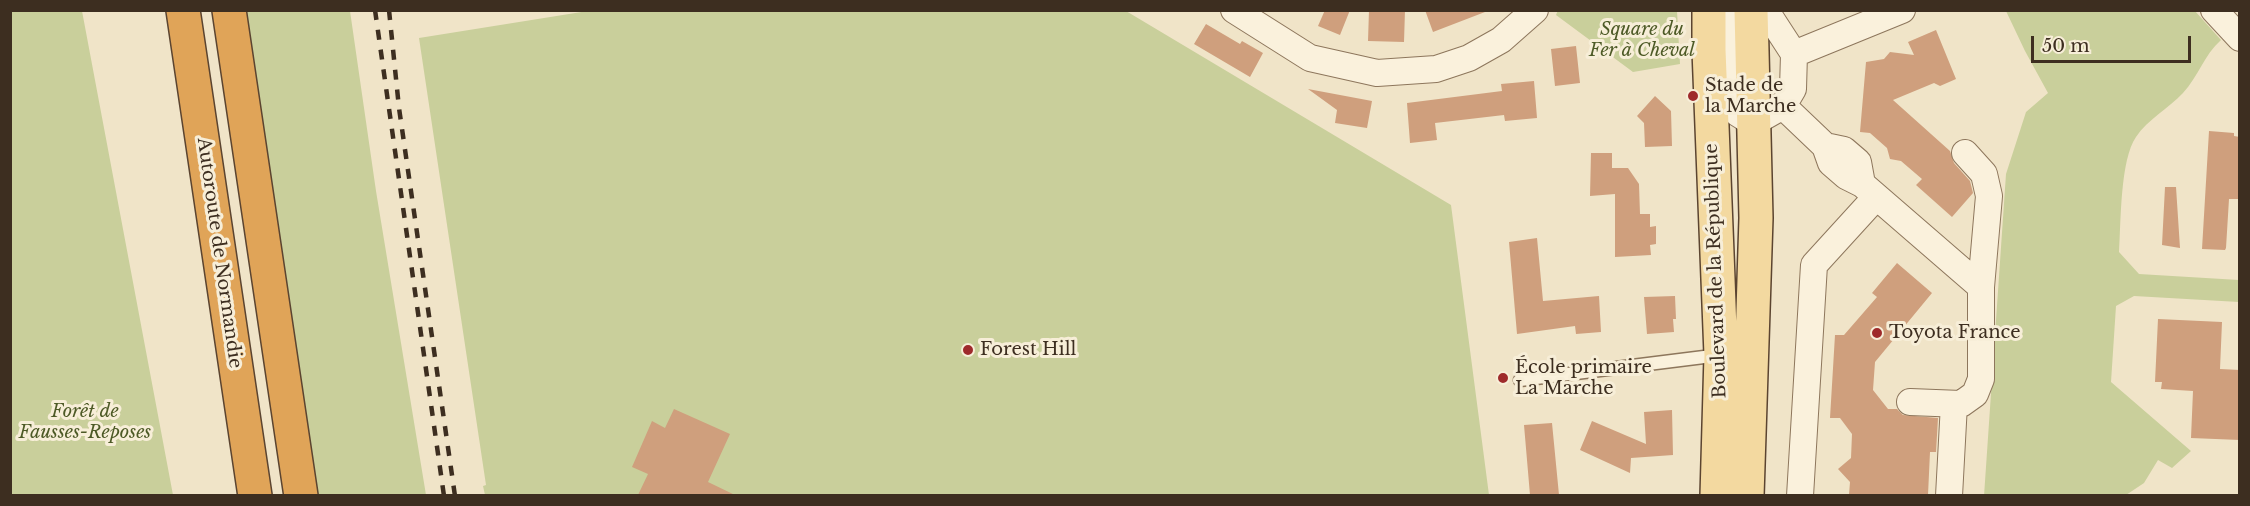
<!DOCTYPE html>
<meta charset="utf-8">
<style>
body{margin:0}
#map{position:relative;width:2250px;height:506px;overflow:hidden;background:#f0e4c8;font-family:"Libre Baskerville",serif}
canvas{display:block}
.frame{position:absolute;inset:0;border:12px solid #3d2e20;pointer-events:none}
.scale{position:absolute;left:2031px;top:36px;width:160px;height:27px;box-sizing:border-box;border:3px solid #3d2e20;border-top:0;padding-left:8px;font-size:18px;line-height:21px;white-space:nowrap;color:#3d2e20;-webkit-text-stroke:4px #f7eed8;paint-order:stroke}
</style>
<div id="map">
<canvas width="2250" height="506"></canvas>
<div class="frame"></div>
<div class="scale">50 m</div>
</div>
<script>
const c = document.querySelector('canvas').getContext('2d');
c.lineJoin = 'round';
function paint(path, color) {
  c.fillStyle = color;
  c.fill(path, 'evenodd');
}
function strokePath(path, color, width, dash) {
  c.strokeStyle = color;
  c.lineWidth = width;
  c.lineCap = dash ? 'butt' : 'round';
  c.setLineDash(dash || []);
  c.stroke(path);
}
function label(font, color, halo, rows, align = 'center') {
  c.font = font + ' "Libre Baskerville",serif';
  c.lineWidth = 6;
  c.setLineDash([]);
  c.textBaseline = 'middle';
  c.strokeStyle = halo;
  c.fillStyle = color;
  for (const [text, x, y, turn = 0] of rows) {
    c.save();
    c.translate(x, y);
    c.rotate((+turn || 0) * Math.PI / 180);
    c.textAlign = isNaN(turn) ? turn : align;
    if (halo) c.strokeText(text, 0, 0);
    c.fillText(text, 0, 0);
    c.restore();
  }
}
const green = new Path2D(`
 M 594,10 L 1126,11 L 1451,205 L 1489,495 L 485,495 L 483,486 L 486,485 L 419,38 Z
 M 1558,10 L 1677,11 L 1680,64 L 1633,72 L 1556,15 Z
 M 10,11 L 82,11 L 173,495 L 11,495 Z
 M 240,11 L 350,11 L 376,191 L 426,495 L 312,495 Z
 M 2006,11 L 2195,11 L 2221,40 C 2204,55 2198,77 2183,93 C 2168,109 2148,119 2136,137 C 2120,160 2121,223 2119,252 L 2139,274 L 2239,280 L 2239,302 L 2134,296 L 2116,306 L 2111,382 L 2191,451 L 2172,468 L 2158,460 L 2144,483 L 2126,495 L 1984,496 L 2006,174 L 2026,112 L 2048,93 L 2025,51 Z`);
const building = new Path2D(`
 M 1325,10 L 1350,10 L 1340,35 L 1318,26 Z
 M 1369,10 L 1405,10 L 1404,42 L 1368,41 Z
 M 1425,10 L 1485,10 L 1485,12 L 1433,32 Z
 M 1206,24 L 1240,44 L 1242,41 L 1263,53 L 1250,77 L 1194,44 Z
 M 1936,30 L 1956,79 L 1940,86 L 1934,83 L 1893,100 L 1950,151 L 1954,163 L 1970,181 L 1973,193 L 1952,217 L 1916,185 L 1922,179 L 1901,161 L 1890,159 L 1887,148 L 1870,133 L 1860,132 L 1866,62 L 1884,59 L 1890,52 L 1914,55 L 1908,42 Z
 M 1576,46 L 1580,83 L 1555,86 L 1551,49 Z
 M 1534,81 L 1537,118 L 1505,121 L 1504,115 L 1435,123 L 1437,140 L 1410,143 L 1407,103 L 1502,91 L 1501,84 Z
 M 1308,89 L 1372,101 L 1367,128 L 1335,123 L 1337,110 Z
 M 1655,96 L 1671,111 L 1672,146 L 1645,147 L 1644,123 L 1637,116 Z
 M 2209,131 L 2234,133 L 2234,136 L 2240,137 L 2240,199 L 2229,199 L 2226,248 L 2225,250 L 2202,249 Z
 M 1591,153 L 1612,153 L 1612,168 L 1628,168 L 1639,184 L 1640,214 L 1650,214 L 1650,227 L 1656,226 L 1656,244 L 1650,245 L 1651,255 L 1615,257 L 1615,194 L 1590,196 Z
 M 2165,187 L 2176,187 L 2180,248 L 2162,245 Z
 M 1537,238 L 1543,301 L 1599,296 L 1601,332 L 1576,334 L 1575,326 L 1517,334 L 1509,242 Z
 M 1897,263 L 1932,293 L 1875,362 L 1873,390 L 1888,409 L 1897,409 L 1903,415 L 1938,418 L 1936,452 L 1930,452 L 1928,495 L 1849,495 L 1850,482 L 1838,469 L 1851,458 L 1852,434 L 1840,418 L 1830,418 L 1835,335 L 1844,335 L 1877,297 L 1872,293 Z
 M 1675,296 L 1676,319 L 1673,319 L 1674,332 L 1647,334 L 1644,297 Z
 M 2158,319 L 2222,322 L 2220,369 L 2240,370 L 2240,440 L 2191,438 L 2193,391 L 2161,389 L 2162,382 L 2155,382 Z
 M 674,409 L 730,434 L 708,482 L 735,495 L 638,495 L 648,474 L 632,467 L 652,421 L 665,428 Z
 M 1672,410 L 1673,455 L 1631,458 L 1630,473 L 1580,450 L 1592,421 L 1646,444 L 1644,412 Z
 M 1552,423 L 1559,495 L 1530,495 L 1524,425 Z`);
const lane = new Path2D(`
 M 1520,380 L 1720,355`);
const street = new Path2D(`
 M 1234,10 L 1310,58 L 1377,73 L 1436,69 L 1469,58 L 1501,40 L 1535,10
 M 1732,10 L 1731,95 L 1737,113 L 1753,123 L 1783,106 L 1793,89 L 1794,54 L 1770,17 L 1753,10
 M 2214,10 L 2240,38
 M 1794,54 L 1902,10
 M 1783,106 L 1825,146 L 1831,163 L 1846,176 L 1862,184 L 1981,287 L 1981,379 L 1975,394 L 1961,404 L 1910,402
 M 1825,146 L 1844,150 L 1858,162 L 1862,184
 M 1965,153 L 1984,174 L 1989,196 L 1981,287
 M 1800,496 L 1814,265 L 1876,197
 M 1949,496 L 1954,404`);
const primary = new Path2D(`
 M 1709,10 L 1709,50 L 1721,355 L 1717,496
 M 1747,496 L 1756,218 L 1751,10`);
const highway = new Path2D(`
 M 183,10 L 255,496
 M 229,10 L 301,496`);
const rail = new Path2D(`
 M 375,10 L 444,496
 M 389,10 L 399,108 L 455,496`);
const markers = [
 [1693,96,6,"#9e2a2b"],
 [1877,333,6,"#9e2a2b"],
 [968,350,6,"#9e2a2b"],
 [1503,378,6,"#9e2a2b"]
];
const parkNames = [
 ["Square du",1642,30],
 ["Fer à Cheval",1642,51],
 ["Forêt de",85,412],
 ["Fausses-Reposes",85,433]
];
const poiNames = [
 ["Stade de",1705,86],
 ["la Marche",1705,107],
 ["Toyota France",1889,333],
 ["Forest Hill",980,350],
 ["École primaire",1515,368],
 ["La Marche",1515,389]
];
const streetNames = [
 ["Autoroute de Normandie",219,253,82],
 ["Boulevard de la République",1716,271,-92]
];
paint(green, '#c9cf9b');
paint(building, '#cf9f7d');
strokePath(lane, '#8d765c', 15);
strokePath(street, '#8d765c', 28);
strokePath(primary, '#5b4430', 36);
strokePath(highway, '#5b4430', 36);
strokePath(lane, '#faf1dc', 12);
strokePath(street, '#faf1dc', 26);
strokePath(primary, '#f3d9a0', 33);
strokePath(highway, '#e0a458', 33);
strokePath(rail, '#3d2e20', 4.5, [10, 10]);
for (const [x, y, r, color] of markers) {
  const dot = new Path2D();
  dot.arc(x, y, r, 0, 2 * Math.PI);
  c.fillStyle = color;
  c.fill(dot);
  strokePath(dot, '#f7eed8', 2);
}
label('italic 18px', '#4d5a26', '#f7eed8', parkNames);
label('18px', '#3d2e20', '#f7eed8', poiNames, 'left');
label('18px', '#3d2e20', '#f7eed8', streetNames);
</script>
